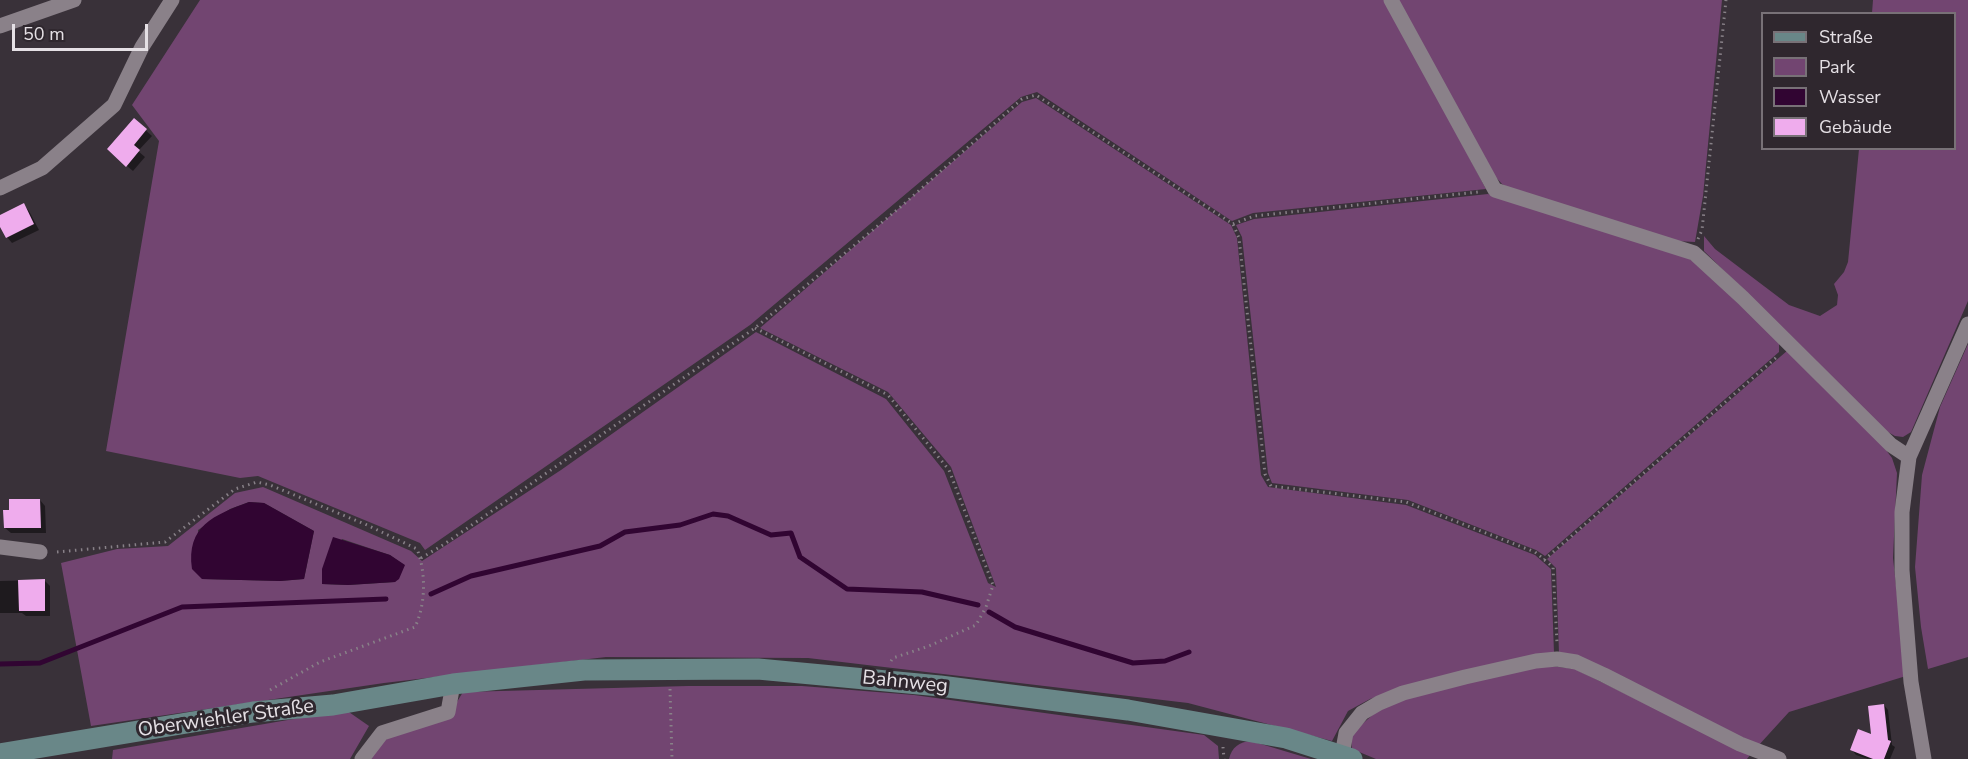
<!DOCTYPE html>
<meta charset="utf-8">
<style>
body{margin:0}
#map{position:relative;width:1968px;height:759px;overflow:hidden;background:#393139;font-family:"Nunito Sans",sans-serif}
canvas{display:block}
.legend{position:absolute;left:1761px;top:12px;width:195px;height:138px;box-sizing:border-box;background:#2f272e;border:2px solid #787177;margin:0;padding:8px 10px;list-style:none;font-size:18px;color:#e5e0e5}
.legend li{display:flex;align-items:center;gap:12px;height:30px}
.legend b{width:30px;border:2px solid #787177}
.scale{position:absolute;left:12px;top:24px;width:136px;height:27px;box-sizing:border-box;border:3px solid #e5e0e5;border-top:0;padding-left:8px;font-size:18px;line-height:21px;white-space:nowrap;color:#e5e0e5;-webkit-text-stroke:4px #2f272e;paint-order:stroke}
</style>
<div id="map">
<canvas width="1968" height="759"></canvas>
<ul class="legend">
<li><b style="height:8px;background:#698788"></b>Straße</li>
<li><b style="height:16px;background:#724571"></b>Park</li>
<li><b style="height:16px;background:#310532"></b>Wasser</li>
<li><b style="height:16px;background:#efaced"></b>Gebäude</li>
</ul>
<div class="scale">50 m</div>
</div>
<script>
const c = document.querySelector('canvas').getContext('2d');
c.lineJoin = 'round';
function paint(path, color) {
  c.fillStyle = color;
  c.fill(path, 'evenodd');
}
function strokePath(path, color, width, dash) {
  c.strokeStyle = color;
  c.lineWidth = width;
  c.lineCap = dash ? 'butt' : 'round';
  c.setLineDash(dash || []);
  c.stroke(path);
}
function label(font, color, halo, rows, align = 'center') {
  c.font = font + ' "Nunito Sans",sans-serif';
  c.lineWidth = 6;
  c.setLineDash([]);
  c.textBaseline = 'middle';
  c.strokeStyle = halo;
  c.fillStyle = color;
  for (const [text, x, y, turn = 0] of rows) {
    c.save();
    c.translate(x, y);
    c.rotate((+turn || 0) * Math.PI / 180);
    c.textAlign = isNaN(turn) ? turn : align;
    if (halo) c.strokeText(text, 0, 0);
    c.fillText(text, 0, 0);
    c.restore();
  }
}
const green = new Path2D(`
 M 200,0 L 1386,0 L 1486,189 L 1253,213 L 1232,221 L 1037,92 L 1021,97 L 750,325 L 425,550 L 420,543 L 258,476 L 240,478 L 106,451 L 159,141 L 132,105 Z
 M 1396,0 L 1722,0 L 1703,196 L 1695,242 L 1676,241 L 1514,191 L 1502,184 L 1489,170 Z
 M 1873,0 L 1968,0 L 1968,301 L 1911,432 L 1903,437 L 1895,436 L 1886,431 L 1704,251 L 1704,236 L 1715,249 L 1789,305 L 1820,316 L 1837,305 L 1838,295 L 1834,284 L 1844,272 L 1848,262 L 1859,149 L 1954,148 L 1954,14 L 1872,13 Z
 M 1036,98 L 1231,225 L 1237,238 L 1261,475 L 1268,487 L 1406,505 L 1535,555 L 1551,569 L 1554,653 L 1398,689 L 1370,699 L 1348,711 L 1332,741 L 1188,703 L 808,658 L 606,657 L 384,683 L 91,726 L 61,563 L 117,549 L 168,546 L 235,493 L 263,487 L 411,551 L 422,561 L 561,470 L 756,332 L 886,399 L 944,471 L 988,583 L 996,587 L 951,467 L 888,392 L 760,328 L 1022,102 ZM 249,502 L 264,503 L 314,531 L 304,579 L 280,581 L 202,579 L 198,530 L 230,509 ZM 342,539 L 390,555 L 404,565 L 395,582 L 348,585 L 322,584 Z
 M 1488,194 L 1679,252 L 1699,265 L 1779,342 L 1779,352 L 1545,556 L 1536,550 L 1408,500 L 1272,483 L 1268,473 L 1242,237 L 1236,225 L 1254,219 Z
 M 1968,344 L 1968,657 L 1928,669 L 1921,627 L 1915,567 L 1922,475 L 1940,407 Z
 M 1788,350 L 1883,446 L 1892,458 L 1897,473 L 1893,558 L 1906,676 L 1789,712 L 1758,746 L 1559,653 L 1556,568 L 1547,559 Z
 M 1551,666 L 1575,669 L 1750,755 L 1747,759 L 1376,759 L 1352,749 L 1351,734 L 1377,711 L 1406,699 L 1527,667 Z
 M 688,686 L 802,686 L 914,695 L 1204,735 L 1218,746 L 1219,759 L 369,759 L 382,741 L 452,710 L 463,692 Z
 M 346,710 L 369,726 L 350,759 L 112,759 L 113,750 Z
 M 1251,741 L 1311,759 L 1229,759 C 1232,747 1239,742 1251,741 Z`);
const water = new Path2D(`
 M 249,502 L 264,503 L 314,531 L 304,579 L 280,581 L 202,579 L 192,569 C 186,526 214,515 249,502 Z
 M 333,537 L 390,555 L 405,565 L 399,579 L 395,582 L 348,585 L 322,584 L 322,569 Z`);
const shadow = new Path2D(`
 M 134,120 L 152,136 L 138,151 L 145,157 L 133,171 L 114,155 Z
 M 24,205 L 29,211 L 39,230 L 12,243 L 7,237 L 0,223 L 0,216 Z
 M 40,500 L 45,506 L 46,533 L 11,533 L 5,528 Z
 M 44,580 L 50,586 L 50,616 L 26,616 L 22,613 L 0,613 L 0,581 Z
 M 1884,705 L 1888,710 L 1892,745 L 1895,747 L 1890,759 L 1868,759 L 1856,755 L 1852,750 L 1872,736 Z`);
const stream = new Path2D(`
 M 431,594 L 471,576 L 600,546 L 625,532 L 680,525 L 713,514 L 728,516 L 771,535 L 791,533 L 800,557 L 847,589 L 922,592 L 978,605
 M 989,612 L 1015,627 L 1133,663 L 1165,661 L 1189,652
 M 0,664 L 40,663 L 182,607 L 386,599`);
const building = new Path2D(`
 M 134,118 L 147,129 L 134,145 L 140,150 L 126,167 L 107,149 Z
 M 24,203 L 34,224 L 6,238 L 0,227 L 0,215 Z
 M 9,499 L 40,499 L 41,528 L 4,528 L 3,510 L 9,510 Z
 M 45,579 L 45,611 L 19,611 L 18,580 Z
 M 1884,704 L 1888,740 L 1891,741 L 1884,759 L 1873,759 L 1850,750 L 1858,729 L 1871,734 L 1868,706 Z`);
const path = new Path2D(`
 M 1233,224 L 1254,216 L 1478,192
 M 1698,239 L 1702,230 L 1726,0
 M 755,328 L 888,395 L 949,470 L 993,585 L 986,607 L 976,625 L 929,646 L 893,658 L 891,661
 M 57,552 L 165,542 L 235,489 L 257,482 L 270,485 L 367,525 L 417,549 C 426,572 426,604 415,627 L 320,662 L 270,690
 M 421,558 L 443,545 L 755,328 L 904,204 L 1022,99 L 1036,95 L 1233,224 L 1239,238 L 1265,474 L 1271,486 L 1406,502 L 1535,552 L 1553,567 L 1557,643
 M 1544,560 L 1778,356
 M 670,689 L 672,759
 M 1223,747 L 1224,759`);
const minor = new Path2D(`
 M 1391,0 L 1495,190 L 1694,253 L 1743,298 L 1891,445 L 1909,457
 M 0,26 L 74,0
 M 0,188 L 42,168 L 114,105 L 142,47 L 172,0
 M 0,547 L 40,552
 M 1342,755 L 1346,733 L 1362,713 L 1379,703 L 1403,693 L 1465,677 L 1536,661 L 1557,659 L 1576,662 L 1604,675 L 1740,744 L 1779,759
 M 362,759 L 382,733 L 448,712 L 453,684
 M 1924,759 L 1911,682 L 1902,570 L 1902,512 L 1909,457 L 1968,324`);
const secondary = new Path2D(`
 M 0,754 L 253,712 L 333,705 L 453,684 L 584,670 L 758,669 L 940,686 L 1128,710 L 1286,738 L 1352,759`);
const streetNames = [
 ["Bahnweg",905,683,6],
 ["Oberwiehler Straße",226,719,-8]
];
paint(green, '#724571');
paint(water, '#310532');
paint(shadow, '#0007');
strokePath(stream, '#310532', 5);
paint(building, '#efaced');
strokePath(path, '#888188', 3, [1.5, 4.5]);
strokePath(minor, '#8a8189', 15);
strokePath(secondary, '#698788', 21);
label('20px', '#e5e0e5', '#2f272e', streetNames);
</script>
